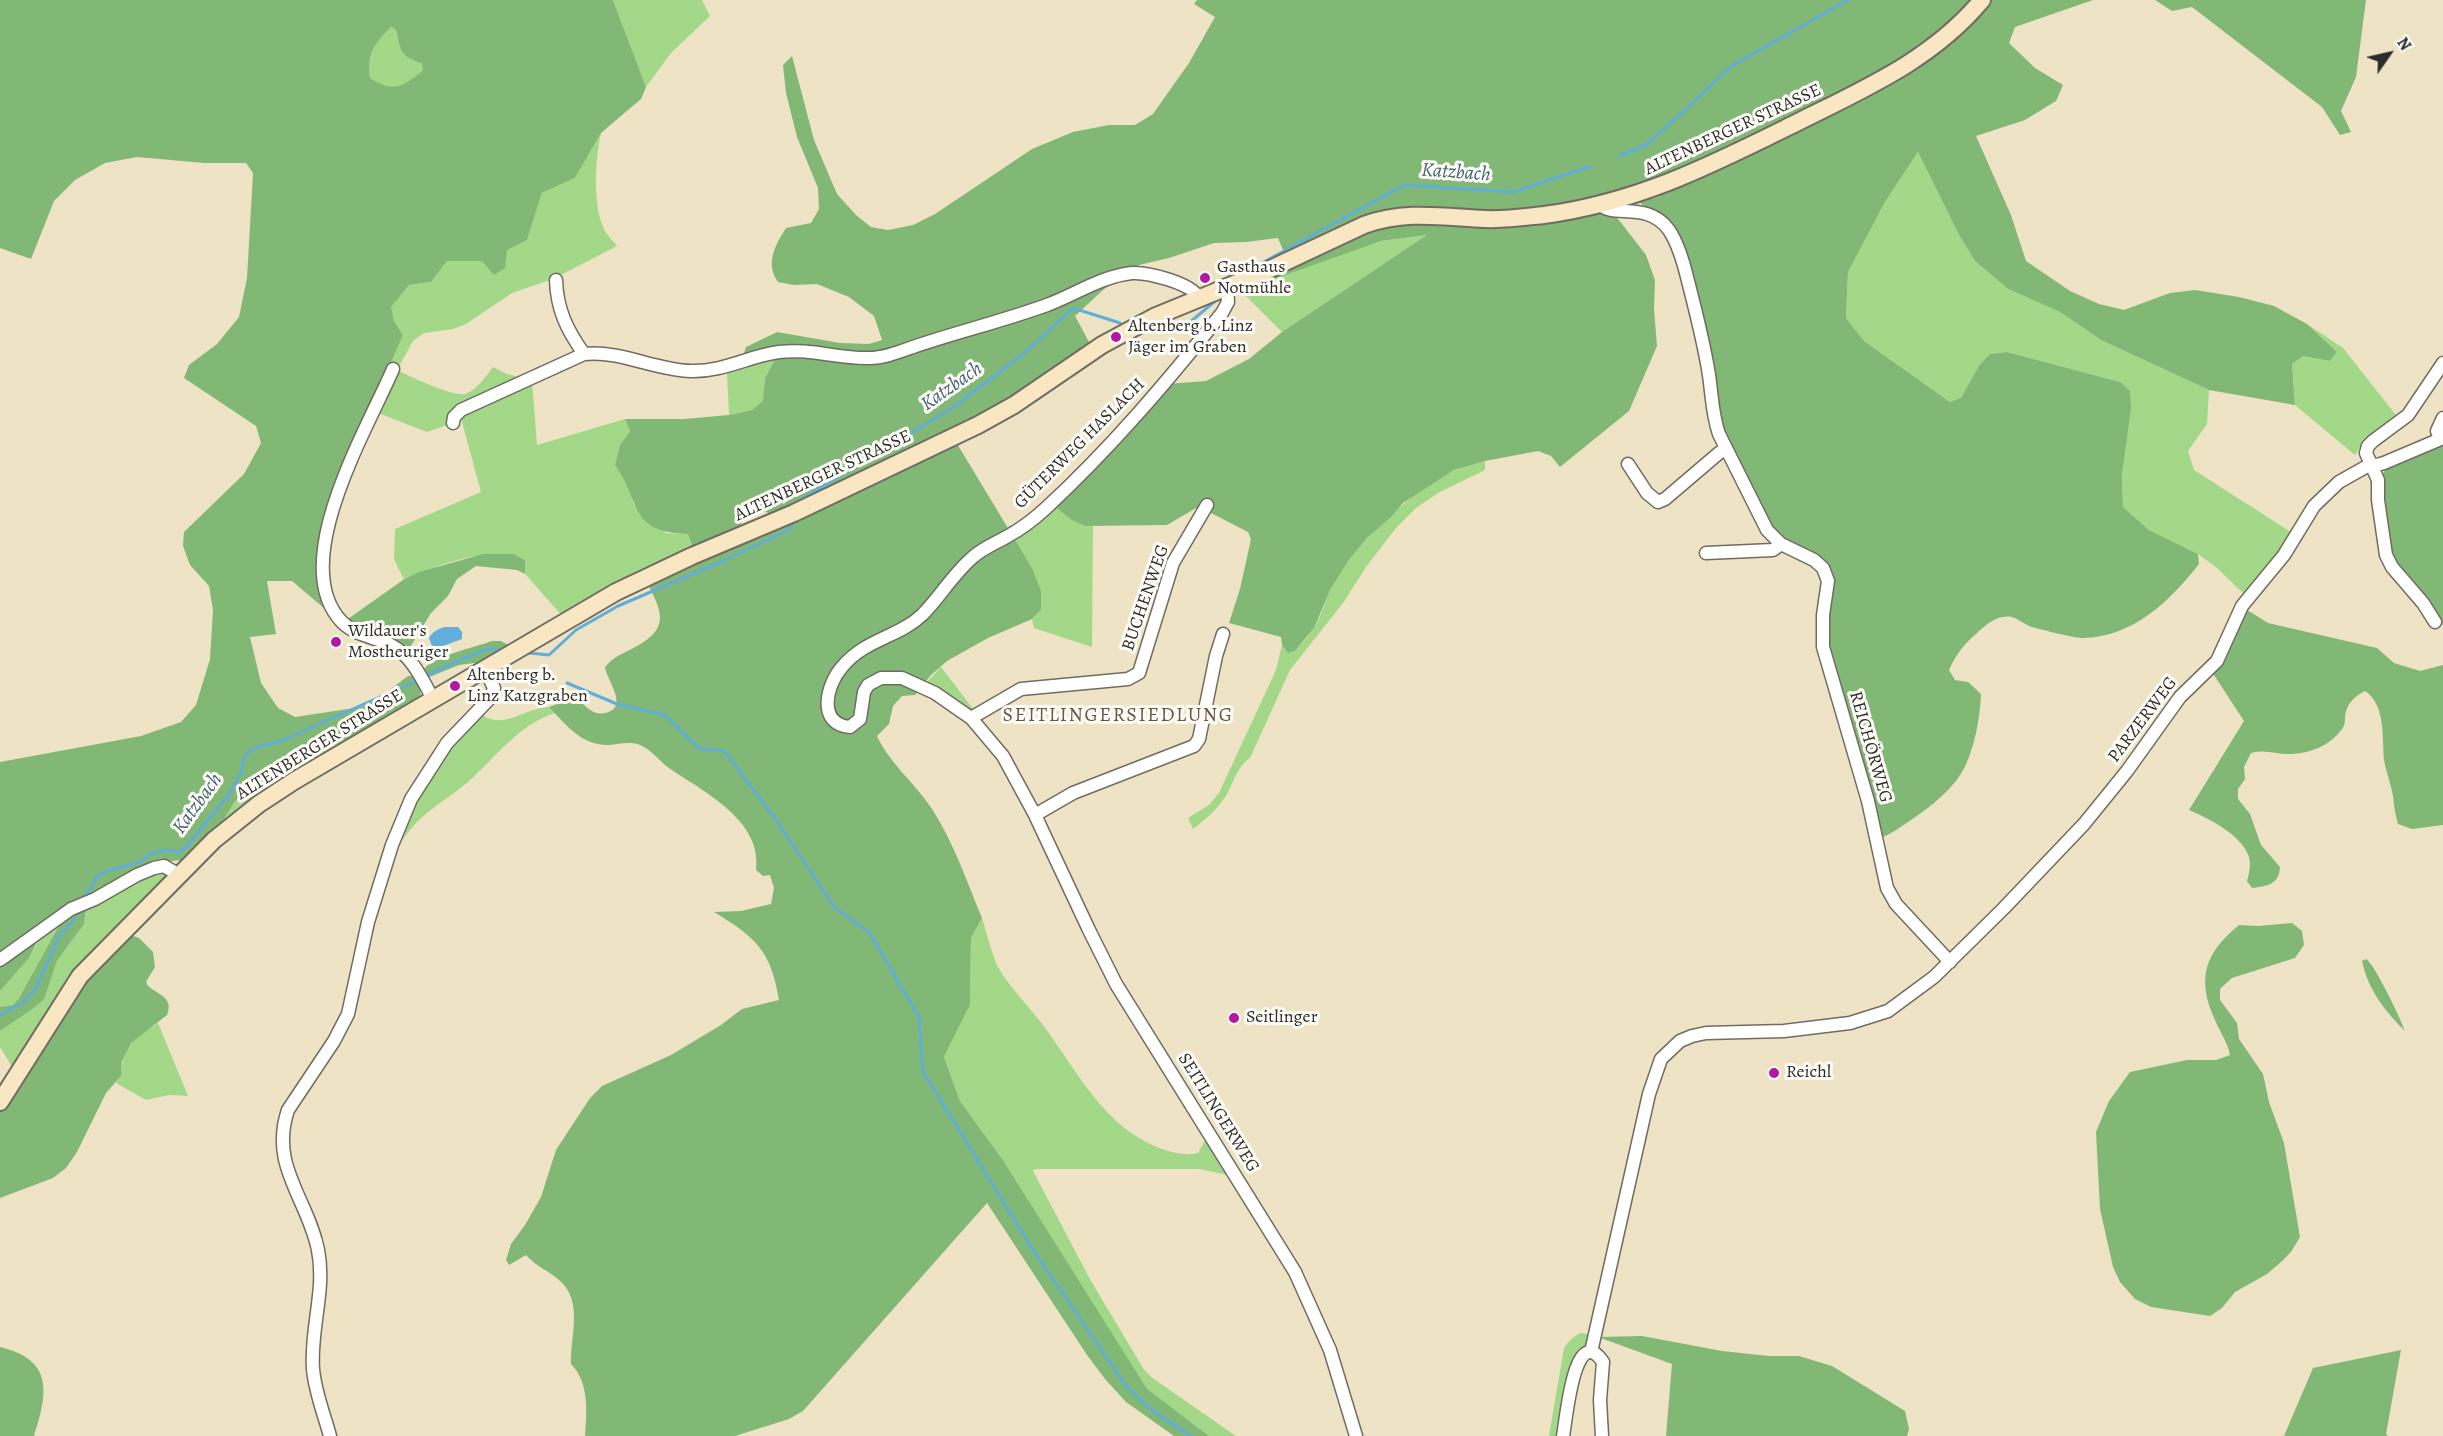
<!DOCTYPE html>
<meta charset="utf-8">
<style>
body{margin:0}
#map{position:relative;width:2443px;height:1436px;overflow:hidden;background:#eee4c5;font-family:Alegreya,serif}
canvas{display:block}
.north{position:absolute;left:2359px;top:24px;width:60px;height:60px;-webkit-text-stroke:4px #fdfcf7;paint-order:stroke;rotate:56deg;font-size:16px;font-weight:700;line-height:24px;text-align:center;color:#2b2b2b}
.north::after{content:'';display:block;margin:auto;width:21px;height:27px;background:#2b2b2b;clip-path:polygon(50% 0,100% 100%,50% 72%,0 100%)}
</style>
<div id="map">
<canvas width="2443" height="1436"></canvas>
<div class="north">N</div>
</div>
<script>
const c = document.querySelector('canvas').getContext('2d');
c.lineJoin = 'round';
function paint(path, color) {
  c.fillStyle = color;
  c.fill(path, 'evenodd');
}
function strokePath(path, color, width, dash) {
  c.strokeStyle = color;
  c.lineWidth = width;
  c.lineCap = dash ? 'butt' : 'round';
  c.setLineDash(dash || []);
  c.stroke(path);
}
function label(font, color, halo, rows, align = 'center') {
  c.font = font + ' Alegreya,serif';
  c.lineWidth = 6;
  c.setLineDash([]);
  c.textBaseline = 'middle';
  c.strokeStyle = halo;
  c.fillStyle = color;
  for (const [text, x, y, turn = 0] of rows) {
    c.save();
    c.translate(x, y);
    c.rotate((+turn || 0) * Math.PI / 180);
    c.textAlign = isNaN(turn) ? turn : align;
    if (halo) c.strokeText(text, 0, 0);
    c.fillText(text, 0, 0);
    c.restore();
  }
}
const green = new Path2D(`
 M 613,0 L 702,0 L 710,16 L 671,53 L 646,87 Z
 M 391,27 L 396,30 L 398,40 L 423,63 L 423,70 C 402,88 395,93 370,78 C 367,52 374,45 391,27 Z
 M 601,133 C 595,160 592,206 605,231 C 608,236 613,241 617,246 L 553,279 L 512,293 L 466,324 L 453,329 L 424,333 L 413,341 L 397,370 C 411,377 453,397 465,394 C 477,390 486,376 493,367 L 507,374 L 523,378 L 450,424 L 427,432 L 378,413 L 389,367 L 403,335 L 394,321 L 390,307 L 409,285 L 431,282 L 447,261 L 482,261 L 527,240 L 542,193 L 575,178 Z
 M 1918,152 L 1959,235 L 1975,261 L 2008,289 L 2060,312 L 2101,340 L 2209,390 L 2207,424 L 2188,451 L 2194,470 L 2294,534 L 2246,596 L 2217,568 L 2198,554 L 2149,530 L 2123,507 L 2120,382 L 2007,352 L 1990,354 L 1980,364 L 1961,399 L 1950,402 L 1864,341 L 1846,318 L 1848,272 L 1885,202 Z
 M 1428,235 L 1282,332 L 1238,288 L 1381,241 Z
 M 2307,324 L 2343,348 L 2399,419 L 2363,443 L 2355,455 L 2295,405 L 2292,364 L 2303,356 L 2330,361 L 2337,352 Z
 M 764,359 L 776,359 L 765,378 L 764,401 L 752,410 L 729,415 L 727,374 Z
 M 532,381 L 537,445 L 625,419 L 630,431 L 620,445 L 615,465 L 628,483 L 634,505 L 666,533 L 688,534 L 694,550 L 564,618 L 525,574 L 525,560 C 494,543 434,566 404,580 L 394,559 L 395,529 L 481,492 L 460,415 Z
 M 1485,461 L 1485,470 L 1438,493 L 1416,508 L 1396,528 L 1366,567 L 1343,603 L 1290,670 L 1250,758 C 1237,767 1234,781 1227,794 C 1219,808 1206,819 1193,829 L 1188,818 L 1209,805 L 1219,793 L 1276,670 L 1282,645 L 1288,653 L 1295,651 C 1302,643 1310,635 1315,626 C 1322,614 1325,601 1331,588 C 1349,549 1415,487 1455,470 C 1464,466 1475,464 1485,461 Z
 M 1053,505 L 1085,526 L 1093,526 L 1092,647 L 1034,628 L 1032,619 L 1041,610 L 1032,568 L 1012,536 Z
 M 941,667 L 974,710 L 970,711 L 926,683 Z
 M 549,707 L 555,713 C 519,724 495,758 468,782 C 449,798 426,810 410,830 C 403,838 398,848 393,858 L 407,817 L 447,748 L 482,715 C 506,730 523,708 549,707 Z
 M 348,742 L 293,772 L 256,798 L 211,834 C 220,824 227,811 235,800 C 266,761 302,753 348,742 Z
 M 160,870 L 170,874 L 14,1070 L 0,1047 L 0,1031 L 34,1008 L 43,999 L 57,961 L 77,934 L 86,906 Z
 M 982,918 C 987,934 991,952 998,967 C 1007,984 1031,1009 1043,1025 C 1078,1072 1104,1128 1162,1149 C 1174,1153 1186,1156 1198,1153 L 1208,1135 L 1233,1176 L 1199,1169 L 1035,1169 L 1033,1171 L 1091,1281 L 1143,1368 L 1151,1377 L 1236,1436 L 1209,1436 L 1147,1390 L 1003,1160 L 960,1101 L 944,1057 L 970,1005 L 971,938 Z
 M 62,920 L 19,998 L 13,1005 L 0,1007 L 0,991 L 29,958 L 40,938 Z
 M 158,1023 L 188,1096 L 169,1095 L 146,1100 L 116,1083 C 122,1075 121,1070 123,1060 C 127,1041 143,1033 158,1023 Z
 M 1580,1333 L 1593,1335 L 1580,1352 L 1560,1436 L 1549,1436 L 1564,1348 L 1571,1339 Z`);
const forest = new Path2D(`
 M 0,0 L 613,0 L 646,87 L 641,99 L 601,133 L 575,178 L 542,193 L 527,240 L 507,250 L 505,268 L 494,275 L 482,261 L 447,261 L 431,282 L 409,285 L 391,307 L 394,321 L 403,335 L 376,397 L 321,542 L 331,614 L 292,581 L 267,581 L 276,634 L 250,637 L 261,683 L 278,708 L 295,717 L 361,707 L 377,699 L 408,676 L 412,676 L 420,687 L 421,699 L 348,742 L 299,753 L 269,768 L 235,801 L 222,822 L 211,834 L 183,860 L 159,862 L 0,957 L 0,762 L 141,736 L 181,722 L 196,705 L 210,659 L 213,610 L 209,586 L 190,565 L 183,546 L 184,532 L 244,474 L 261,443 L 256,426 L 184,378 L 189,365 L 217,344 L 239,317 L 247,278 L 253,173 L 246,163 L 204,163 L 137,157 L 105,163 L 75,180 L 54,201 L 31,259 L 0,248 ZM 391,27 L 396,30 C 401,52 401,57 422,63 L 423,70 C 403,87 394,93 370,78 C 367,52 374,45 391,27 Z
 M 1197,0 L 1976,0 L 1911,60 L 1699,165 L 1604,199 L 1502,213 L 1416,208 L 1285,255 L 1278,238 L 1246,242 L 1214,243 L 1169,258 L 1139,265 L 1103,290 L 1075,316 L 1089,342 L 1067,363 L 989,414 L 873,470 L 771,514 C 743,502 749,521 733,532 C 722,539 707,544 694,550 L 688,534 C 628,532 642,503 615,465 L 620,445 L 630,431 L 625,419 L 684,419 L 729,415 L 752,410 L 763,401 L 765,378 L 776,358 L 744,353 L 746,347 L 777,332 L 840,343 L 869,344 L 882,340 L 874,316 L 849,297 L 817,284 L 794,285 L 778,282 C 765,264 775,245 786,228 L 811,223 L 819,209 L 818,188 L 797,137 L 786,93 L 783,65 L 792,56 L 814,140 L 837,194 L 856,215 L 871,227 L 888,230 L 913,225 L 935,214 L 1032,149 L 1073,132 L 1109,125 L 1135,125 L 1153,114 L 1189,63 L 1215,17 L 1194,4 Z
 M 1988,0 L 2093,0 L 2015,27 L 2009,43 L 2035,68 L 2063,85 L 2056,101 L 2025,120 L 1976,136 L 2011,215 L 2026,261 L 2070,291 L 2099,304 L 2124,310 L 2170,293 L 2195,290 L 2239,297 L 2274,306 L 2307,324 L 2337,352 L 2330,361 L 2303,356 L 2292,364 L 2295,405 L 2209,390 L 2101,340 L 2060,312 L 2008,289 L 1975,261 L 1959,235 L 1918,152 L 1885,202 L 1848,272 L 1846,318 L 1864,341 L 1950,402 L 1961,398 L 1980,364 L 1990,354 L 2007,352 L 2120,382 L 2130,391 L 2131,408 L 2122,474 L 2123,507 L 2149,530 L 2198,554 L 2199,564 C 2170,601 2133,637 2083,638 C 2073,638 2039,629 2029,626 C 2023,623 2018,619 2012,617 C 1998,614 1985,625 1976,634 C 1963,645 1956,655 1949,670 L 1955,680 L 1968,682 L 1981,694 C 1980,720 1973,760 1956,781 C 1944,796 1926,810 1911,820 C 1900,827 1891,835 1879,838 L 1827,645 L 1831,580 L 1772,530 L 1728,442 L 1717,412 L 1707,335 L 1692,273 L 1684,252 L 1654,214 L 1633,197 C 1645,199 1657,202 1665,191 L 1799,127 Z
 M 2155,0 L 2366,0 L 2356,77 L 2341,111 L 2351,132 L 2340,135 L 2322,107 L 2192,7 L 2172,11 Z
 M 1608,206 L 1646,255 L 1655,280 L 1654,309 L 1657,346 L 1629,411 L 1560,467 L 1551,456 L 1538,451 L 1485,461 L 1454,470 L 1403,503 L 1392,516 L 1368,537 L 1348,561 L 1331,588 L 1314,628 L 1295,651 L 1288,653 L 1282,645 L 1281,637 L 1229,623 L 1240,589 L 1251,539 L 1248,532 L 1209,512 L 1196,508 L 1167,525 L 1085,526 L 1072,520 L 1053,505 L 1167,384 L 1206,381 L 1249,359 L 1282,332 L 1427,235 L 1381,241 L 1268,281 L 1273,273 L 1383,224 Z
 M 956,442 L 1032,568 L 1041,591 L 1041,610 L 1032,619 L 988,638 L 947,661 L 931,675 L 915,695 L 902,696 L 893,706 L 889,724 L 877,736 C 890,764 915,783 932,809 C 954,843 967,882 982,918 L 971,938 L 970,1005 L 944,1057 L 960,1101 L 1003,1160 L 1147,1389 L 1209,1436 L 1174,1436 L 1126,1402 L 1105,1379 L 1087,1355 L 987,1203 L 803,1411 L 789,1419 L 735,1436 L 585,1436 C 587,1411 589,1382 571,1364 C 570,1336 584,1301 559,1280 C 548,1270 536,1267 526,1255 L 509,1265 L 506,1260 L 511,1244 L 525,1225 L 541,1197 L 556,1150 L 590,1098 L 602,1086 L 671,1055 L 721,1025 L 742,1009 L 779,1000 C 771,950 755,937 714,912 L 741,911 L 771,904 L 774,888 L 770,875 L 763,876 L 756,870 C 763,820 702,791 669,768 C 659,761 652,750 640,745 C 631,741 618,744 609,745 C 582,746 566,725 549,707 L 566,701 L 580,701 C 588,709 594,715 605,713 C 630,708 607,681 605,667 C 614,656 625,653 637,646 C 670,628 662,611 647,583 Z
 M 2443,443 L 2443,625 L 2426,600 L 2400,571 L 2388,545 L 2381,477 L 2388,465 Z
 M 483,554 L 513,554 L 525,560 L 525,574 L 517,570 L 476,566 L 457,579 L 448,596 L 431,613 L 409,649 L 345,621 L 403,580 L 419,572 Z
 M 2244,608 L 2268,623 L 2377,648 L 2394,663 L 2420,671 L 2443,665 L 2443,825 L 2412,829 L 2398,824 C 2395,814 2394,806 2393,796 C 2391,784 2386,772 2384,760 C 2382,738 2386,705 2365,691 C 2354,697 2347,703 2345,716 C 2345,720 2345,726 2342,729 C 2330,746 2309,754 2288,754 C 2275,754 2265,749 2251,753 L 2244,767 L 2245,779 L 2238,789 L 2238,799 L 2250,814 L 2261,845 L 2280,867 C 2279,885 2267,886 2252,888 L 2247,881 C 2249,874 2251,865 2249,857 C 2242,835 2210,819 2189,810 L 2244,721 L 2212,672 Z
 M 492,641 L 501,641 L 510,646 L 482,662 L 459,665 L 427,678 L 422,671 C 433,656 473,648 492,641 Z
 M 86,906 L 84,924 L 57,961 L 44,999 L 34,1008 L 0,1031 L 0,1007 L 13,1005 L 19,998 L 62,920 Z
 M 2292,923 L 2302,931 L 2304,945 L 2295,958 L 2232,978 L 2220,989 L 2220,1000 L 2237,1023 L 2239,1039 L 2263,1074 L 2269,1102 L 2284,1143 L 2300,1237 L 2291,1252 L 2281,1262 L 2267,1274 L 2235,1292 L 2222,1308 L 2210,1316 L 2151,1307 L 2135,1299 L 2120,1282 L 2113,1267 L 2100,1209 L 2096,1132 L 2109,1101 L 2130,1072 L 2187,1060 L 2216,1060 L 2230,1055 C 2228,1043 2220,1032 2215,1020 C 2196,978 2205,953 2239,925 L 2258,926 Z
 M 48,930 L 37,942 L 29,958 L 0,991 L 0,963 Z
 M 128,934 L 139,938 L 153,952 L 155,967 L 146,982 L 148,986 C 159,995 174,998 167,1015 L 131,1043 L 122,1061 L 121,1076 L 106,1093 L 77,1152 L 66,1168 L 53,1178 L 0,1198 L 0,1112 L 87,976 Z
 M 2366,959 C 2374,963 2401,1019 2405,1031 C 2385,1011 2368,990 2362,961 Z
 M 1642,1336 L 1722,1351 L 1769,1356 L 1799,1356 L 1832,1366 L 1905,1411 L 1909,1429 L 1907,1436 L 1666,1436 L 1672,1364 L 1598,1337 Z
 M 0,1347 C 54,1360 48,1393 34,1436 L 0,1436 Z
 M 2401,1350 L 2386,1434 L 2388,1436 L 2284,1436 L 2313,1368 Z`);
const water = new Path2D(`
 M 445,627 L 458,627 L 462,632 L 462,639 L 443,646 L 432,646 L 429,638 C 433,631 438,629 445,627 Z`);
const stream = new Path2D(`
 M 1620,156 L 1648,144 L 1733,65 L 1848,0
 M 1230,276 L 1262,263 L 1404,185 L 1513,192 L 1591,166
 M 1148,329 L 1183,328 L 1214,302
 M 795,503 L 951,409 L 1022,355 L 1073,308 L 1120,323
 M 529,653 L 549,655 L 576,630 L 618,606 L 716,564 L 789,530 L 794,521
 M 424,676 L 487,649 L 500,650
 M 567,683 L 617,704 L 665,715 L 699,748 L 724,751 L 774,817 L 835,908 L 869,932 L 919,1017 L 923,1072 L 1035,1253 L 1127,1387 L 1153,1411 L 1191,1436
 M 81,900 L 89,891 L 96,878 L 104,872 L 139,862 L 150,854 L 166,850 L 180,852 L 187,846 L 230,793 L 241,773 L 243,761 L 248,752 L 257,747 L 281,741 L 418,680
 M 0,1015 L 22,1003 L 35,990 L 60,934 L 73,921 L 77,912`);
const street = new Path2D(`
 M 1600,204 C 1611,219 1648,200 1669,230 C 1679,245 1684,264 1688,281 C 1696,312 1704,343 1709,375 C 1712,395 1712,414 1719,434 L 1767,530 L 1781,544 L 1814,560 L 1823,568 L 1828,581 L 1823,615 L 1823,647 L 1868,801 L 1887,888 L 1896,904 L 1950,962
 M 556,280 C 557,310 567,330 584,354 C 621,350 654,370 691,371 C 724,372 748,356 779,352 C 810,348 839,359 869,358 C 884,358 899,352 913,347 C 957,332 1003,321 1047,305 C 1074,295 1102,276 1132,273 C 1147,272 1191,283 1198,297
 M 1227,286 L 1228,302 L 1222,313 C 1167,382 1110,449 1045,509 C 1034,519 1021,529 1008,536 C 996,543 983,548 973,557 C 953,574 940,597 922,615 C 899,637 865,639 842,667 C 827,684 816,724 850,727 L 860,719 L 864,692 L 868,685 L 881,678 L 902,678 L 935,693 L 971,718 L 1003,756 L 1035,815 L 1089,930 L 1116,984 L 1295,1272 L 1330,1350 L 1356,1436
 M 393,369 C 367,430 286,564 342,622 C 356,636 375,637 391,645 C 412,656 422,679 433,699
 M 453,423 L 454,417 L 461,410 L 584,354
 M 2440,439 L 2437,431 L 2443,418
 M 1628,464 L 1647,493 L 1658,502 L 1665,499 L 1719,453 L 1726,449
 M 1706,553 L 1773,550 L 1781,544
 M 2435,622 L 2423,603 L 2392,567 L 2386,555 L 2378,500 L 2378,480 L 2366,453 L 2368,446 L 2373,441 L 2408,415 L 2443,363
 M 971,718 L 1021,689 L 1128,679 L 1139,673 L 1173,563 L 1207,505
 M 1035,815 L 1073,793 L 1194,746 L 1199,739 L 1216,656 L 1223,634
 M 0,960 L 71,909 L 95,899 L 137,875 L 154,868 L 164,866 L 179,875
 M 1591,1352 L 1649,1094 L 1661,1059 L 1680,1041 L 1692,1036 L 1706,1033 L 1784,1031 L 1850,1023 L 1888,1011 L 1934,977 L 2004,908 L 2084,824 L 2127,771 L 2180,697 L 2217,661 L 2242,606 L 2284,555 L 2314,506 L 2339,482 L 2371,464 L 2377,465 L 2384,463 L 2443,438
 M 330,1436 C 324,1414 315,1392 313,1369 C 310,1329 326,1290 318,1250 C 308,1199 269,1166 288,1110 L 334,1041 L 348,1014 L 368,922 L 392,845 L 411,799 L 447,743 L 491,697 L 494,688 L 485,669
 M 1563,1436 C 1566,1422 1574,1320 1603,1362 L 1600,1400 L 1602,1436`);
const secondary = new Path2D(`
 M 0,1102 L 80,976 L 214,840 L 259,804 L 294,781 L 616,592 L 692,556 L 794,513 L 978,425 L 1014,405 L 1102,345 L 1154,317 L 1266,271 L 1364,225 C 1405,210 1443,217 1485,219 C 1505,220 1525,217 1544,215 C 1640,202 1713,164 1798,122 C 1866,88 1933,59 1982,0`);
const markers = [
 [1205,278,6,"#b5179e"],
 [1116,337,6,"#b5179e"],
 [336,642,6,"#b5179e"],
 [455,686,6,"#b5179e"],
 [1234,1018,6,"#b5179e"],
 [1774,1073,6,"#b5179e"]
];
const streetNames = [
 ["ALTENBERGER STRASSE",1733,130,-25],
 ["GÜTERWEG HASLACH",1080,444,-45],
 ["ALTENBERGER STRASSE",823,476,-25],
 ["BUCHENWEG",1146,598,-71],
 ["PARZERWEG",2143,720,-53],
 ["ALTENBERGER STRASSE",320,745,-32],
 ["REICHÖRWEG",1870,747,74],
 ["SEITLINGERWEG",1218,1113,58]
];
const poiNames = [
 ["Gasthaus",1217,268],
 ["Notmühle",1217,289],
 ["Altenberg b. Linz",1128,327],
 ["Jäger im Graben",1128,348],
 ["Wildauer's",348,632],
 ["Mostheuriger",348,653],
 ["Altenberg b.",467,676],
 ["Linz Katzgraben",467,697],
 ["Seitlinger",1246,1018],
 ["Reichl",1786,1073]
];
const waterNames = [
 ["Katzbach",1456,173,4],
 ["Katzbach",952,387,-35],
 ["Katzbach",198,804,-54]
];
const neighbourhoodNames = [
 ["SEITLINGERSIEDLUNG",1118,716]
];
paint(green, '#a3d889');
paint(forest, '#82b875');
paint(water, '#61aeda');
strokePath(stream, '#61aeda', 3);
strokePath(street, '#6f6c61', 15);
strokePath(secondary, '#6f6c61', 20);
strokePath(street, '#fff', 12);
strokePath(secondary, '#f9e7c3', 16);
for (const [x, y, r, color] of markers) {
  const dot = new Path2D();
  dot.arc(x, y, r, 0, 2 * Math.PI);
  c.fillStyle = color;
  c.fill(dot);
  strokePath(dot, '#fdfcf7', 2);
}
label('18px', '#2b2b2b', '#fdfcf7', streetNames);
label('18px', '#2b2b2b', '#fdfcf7', poiNames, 'left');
label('italic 20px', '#415f71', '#fdfcf7', waterNames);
c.letterSpacing = '1.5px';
label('20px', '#6c5342', '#fdfcf7', neighbourhoodNames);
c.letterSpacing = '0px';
</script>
